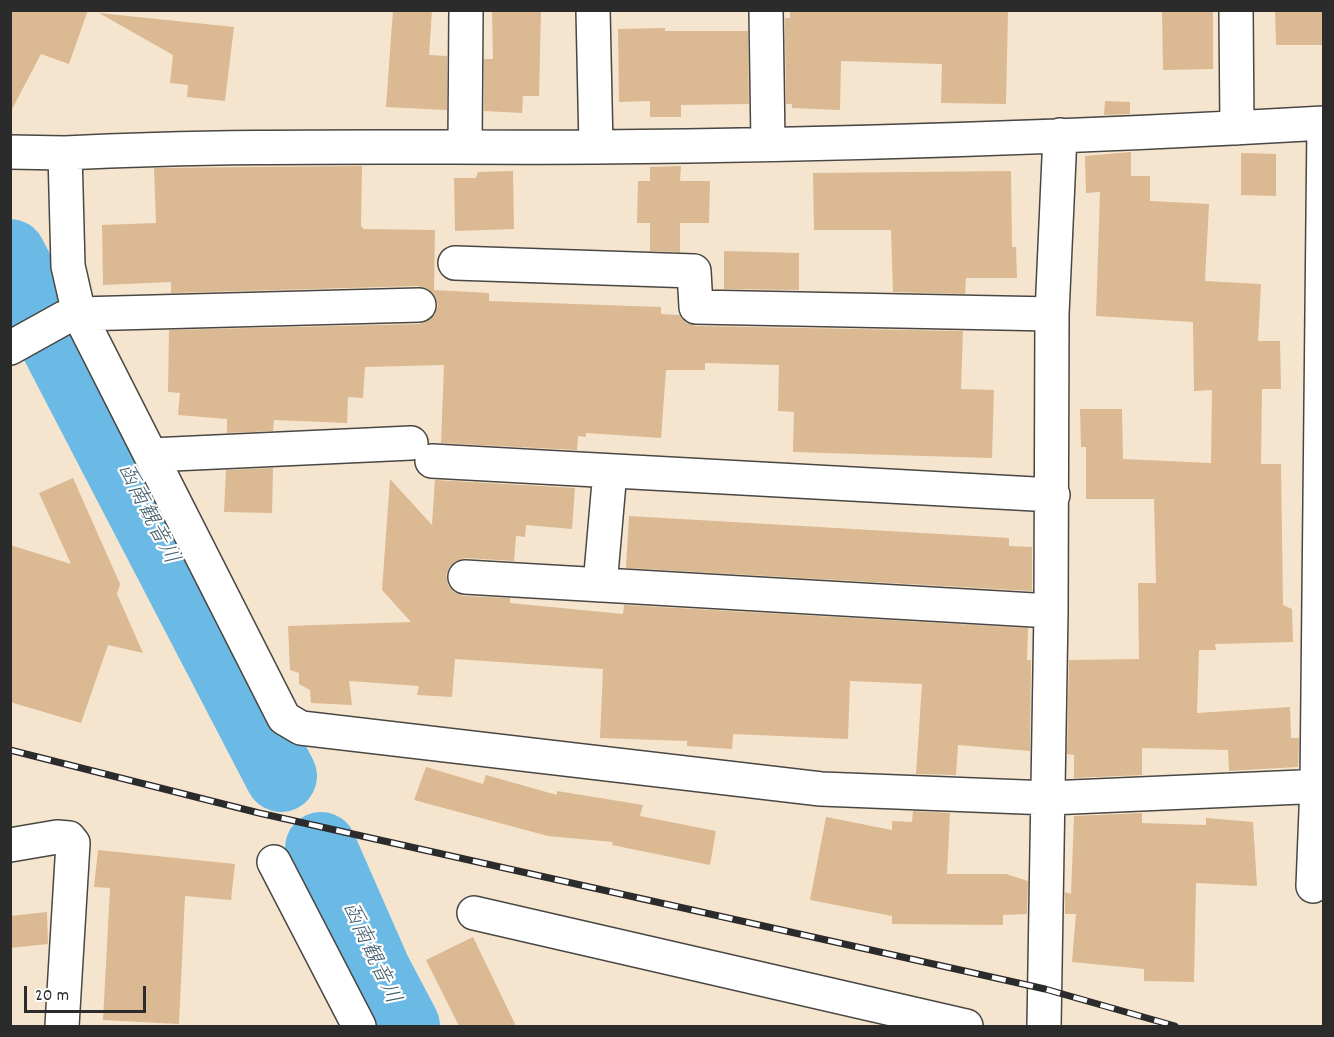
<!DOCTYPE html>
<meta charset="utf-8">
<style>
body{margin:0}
#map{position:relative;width:1334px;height:1037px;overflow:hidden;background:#f6e5ce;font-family:Dekko,sans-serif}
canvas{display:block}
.frame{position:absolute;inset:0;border:12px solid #2b2b2b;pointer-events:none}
.scale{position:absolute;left:24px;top:986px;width:122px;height:27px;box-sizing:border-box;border:3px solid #2b2b2b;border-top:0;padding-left:8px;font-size:18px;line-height:21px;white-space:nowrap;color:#2b2b2b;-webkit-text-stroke:4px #fff;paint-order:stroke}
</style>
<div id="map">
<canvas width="1334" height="1037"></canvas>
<div class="frame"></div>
<div class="scale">20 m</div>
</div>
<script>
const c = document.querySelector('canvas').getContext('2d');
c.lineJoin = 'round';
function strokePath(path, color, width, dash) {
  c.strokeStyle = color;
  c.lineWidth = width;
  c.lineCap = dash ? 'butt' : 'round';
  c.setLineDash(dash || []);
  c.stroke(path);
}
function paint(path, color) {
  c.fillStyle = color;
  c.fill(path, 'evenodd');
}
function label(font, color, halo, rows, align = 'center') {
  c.font = font + ' Dekko,"Klee One",sans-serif';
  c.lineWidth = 4.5;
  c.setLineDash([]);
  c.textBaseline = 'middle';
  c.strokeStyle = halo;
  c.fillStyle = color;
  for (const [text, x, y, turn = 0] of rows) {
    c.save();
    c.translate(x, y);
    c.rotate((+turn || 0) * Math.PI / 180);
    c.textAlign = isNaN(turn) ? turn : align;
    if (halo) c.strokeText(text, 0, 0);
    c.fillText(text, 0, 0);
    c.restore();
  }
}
const river = new Path2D(`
 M 10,255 L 281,776
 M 321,848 L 375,971 L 404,1026`);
const building = new Path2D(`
 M 10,10 L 88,10 L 69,64 L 41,54 L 10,113 Z
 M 393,10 L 432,10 L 429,55 L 447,56 L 447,110 L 386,107 Z
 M 492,10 L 541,10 L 539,96 L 523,96 L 522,113 L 484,111 L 484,59 L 493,59 Z
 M 790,10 L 1008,10 L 1006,104 L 941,103 L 942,64 L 841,61 L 840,110 L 792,108 L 792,104 L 786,104 L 785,28 L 785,18 L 790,18 Z
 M 1162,10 L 1213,10 L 1213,69 L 1163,70 Z
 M 1275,10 L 1323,10 L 1323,45 L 1276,45 Z
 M 99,13 L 234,27 L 225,101 L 187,97 L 188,85 L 170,83 L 173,55 Z
 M 665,28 L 665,31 L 748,31 L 749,104 L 681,105 L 681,117 L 650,117 L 650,101 L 619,102 L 618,29 Z
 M 1105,101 L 1130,102 L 1130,114 L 1104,115 Z
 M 1131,152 L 1131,176 L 1150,176 L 1150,201 L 1209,204 L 1205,281 L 1261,284 L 1258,341 L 1280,341 L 1281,389 L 1262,389 L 1261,464 L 1281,464 L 1283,605 L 1292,609 L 1293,642 L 1215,644 L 1216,650 L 1199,650 L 1197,713 L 1290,707 L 1291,738 L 1299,738 L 1298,767 L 1229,771 L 1228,750 L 1142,748 L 1142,775 L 1074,778 L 1074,755 L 1067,754 L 1069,660 L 1139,659 L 1138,583 L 1156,583 L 1154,499 L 1086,499 L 1086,447 L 1081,447 L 1080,409 L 1122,409 L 1123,459 L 1211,463 L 1212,390 L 1194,391 L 1193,322 L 1096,316 L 1100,192 L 1086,193 L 1085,156 Z
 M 1241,153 L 1276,154 L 1276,196 L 1241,195 Z
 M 362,166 L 361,226 L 364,229 L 435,230 L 434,290 L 489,293 L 489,301 L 661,307 L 661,314 L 679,315 L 686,323 L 696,326 L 963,331 L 961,389 L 994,390 L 992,458 L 793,452 L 794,412 L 778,411 L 779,365 L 705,363 L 705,370 L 666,370 L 661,438 L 586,433 L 586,437 L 578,436 L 577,450 L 441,443 L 444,365 L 365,367 L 363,398 L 348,397 L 347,423 L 274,420 L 273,431 L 227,433 L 227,419 L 178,415 L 180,393 L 168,392 L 169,330 L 419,324 L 428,321 L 435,314 L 438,305 L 435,296 L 428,289 L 418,286 L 171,293 L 171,282 L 103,285 L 102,225 L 156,223 L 154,168 Z
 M 681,166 L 680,181 L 710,181 L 709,223 L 680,223 L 680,252 L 650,251 L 650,223 L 637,223 L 638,181 L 650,181 L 650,167 Z
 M 513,171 L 514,229 L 455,231 L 454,178 L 476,178 L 478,172 Z
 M 1011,171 L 1012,247 L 1016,247 L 1017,278 L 966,278 L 965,294 L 893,292 L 891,230 L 814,230 L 813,173 Z
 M 724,251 L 799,253 L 799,290 L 724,289 Z
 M 273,468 L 272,513 L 224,512 L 226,470 Z
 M 73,478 L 120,584 L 117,594 L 143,653 L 108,645 L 81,723 L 10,702 L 10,545 L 71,564 L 39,493 Z
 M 390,479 L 432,525 L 435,480 L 575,488 L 572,529 L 526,525 L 525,537 L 516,536 L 514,561 L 465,558 L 456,561 L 450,566 L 446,575 L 448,585 L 454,592 L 463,596 L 510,598 L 510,603 L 623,614 L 624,605 L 1028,628 L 1027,660 L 1031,660 L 1030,751 L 958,745 L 956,775 L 916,774 L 922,684 L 850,681 L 848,739 L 733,734 L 732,749 L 687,746 L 687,741 L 600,738 L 603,669 L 455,659 L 452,697 L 417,695 L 419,686 L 349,681 L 352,705 L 311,703 L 310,690 L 299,684 L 299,673 L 290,670 L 288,626 L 411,622 L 382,590 Z
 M 629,516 L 1009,538 L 1009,546 L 1032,547 L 1032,591 L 626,568 Z
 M 426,767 L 483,784 L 486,775 L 557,795 L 557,791 L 643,805 L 640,816 L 716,831 L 710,865 L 612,845 L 613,842 L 548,836 L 414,800 Z
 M 913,811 L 950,813 L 947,874 L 1006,874 L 1028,881 L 1027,914 L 1003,915 L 1003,925 L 892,924 L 892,916 L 810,900 L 826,817 L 892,830 L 892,821 L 912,822 Z
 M 1142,813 L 1142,823 L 1206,825 L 1206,818 L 1253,822 L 1257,886 L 1196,883 L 1194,982 L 1144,981 L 1144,969 L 1072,962 L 1076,914 L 1065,914 L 1065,892 L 1071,894 L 1074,816 Z
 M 98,850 L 235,864 L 231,900 L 185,896 L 179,1024 L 103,1020 L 110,888 L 94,887 Z
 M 47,912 L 48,944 L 10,948 L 10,916 Z
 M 473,937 L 516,1026 L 459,1026 L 426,960 Z`);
const minor = new Path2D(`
 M 593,10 L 596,147
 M 766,10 L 768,143
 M 1236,10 L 1237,128
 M 465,145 L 466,10
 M 10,152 L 65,153 L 68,266 L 79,314 L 284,718 L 301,728 L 821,789 L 1049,798 L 1324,786
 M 65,153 C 242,144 419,148 596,147 C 839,145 1082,137 1324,123 L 1317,786 L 1313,886
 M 455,263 L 694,271 L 696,307 L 1052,314
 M 10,348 L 64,318 L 79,314 L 419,305
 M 151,455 L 411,443
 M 432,461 L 1053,495
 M 465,577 L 1051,611
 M 600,585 L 610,471
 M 10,845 L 57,837 L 69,838 L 73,843 L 62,1026
 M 274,862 L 359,1026
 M 474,913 L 966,1026
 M 1044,1026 L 1051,611 L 1052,314 L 1060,135`);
const rail = new Path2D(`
 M 10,750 L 259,813 L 1045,989 L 1175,1026`);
const waterNames = [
 ["函南観音川",146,515,63],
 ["函南観音川",369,954,65]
];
strokePath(river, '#6bbae6', 72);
paint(building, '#dbb992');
strokePath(minor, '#494743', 36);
strokePath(minor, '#fff', 33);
strokePath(rail, '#2b2b2b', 7);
strokePath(rail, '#fff', 4.5, [14]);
label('italic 22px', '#415d6c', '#fff', waterNames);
</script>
